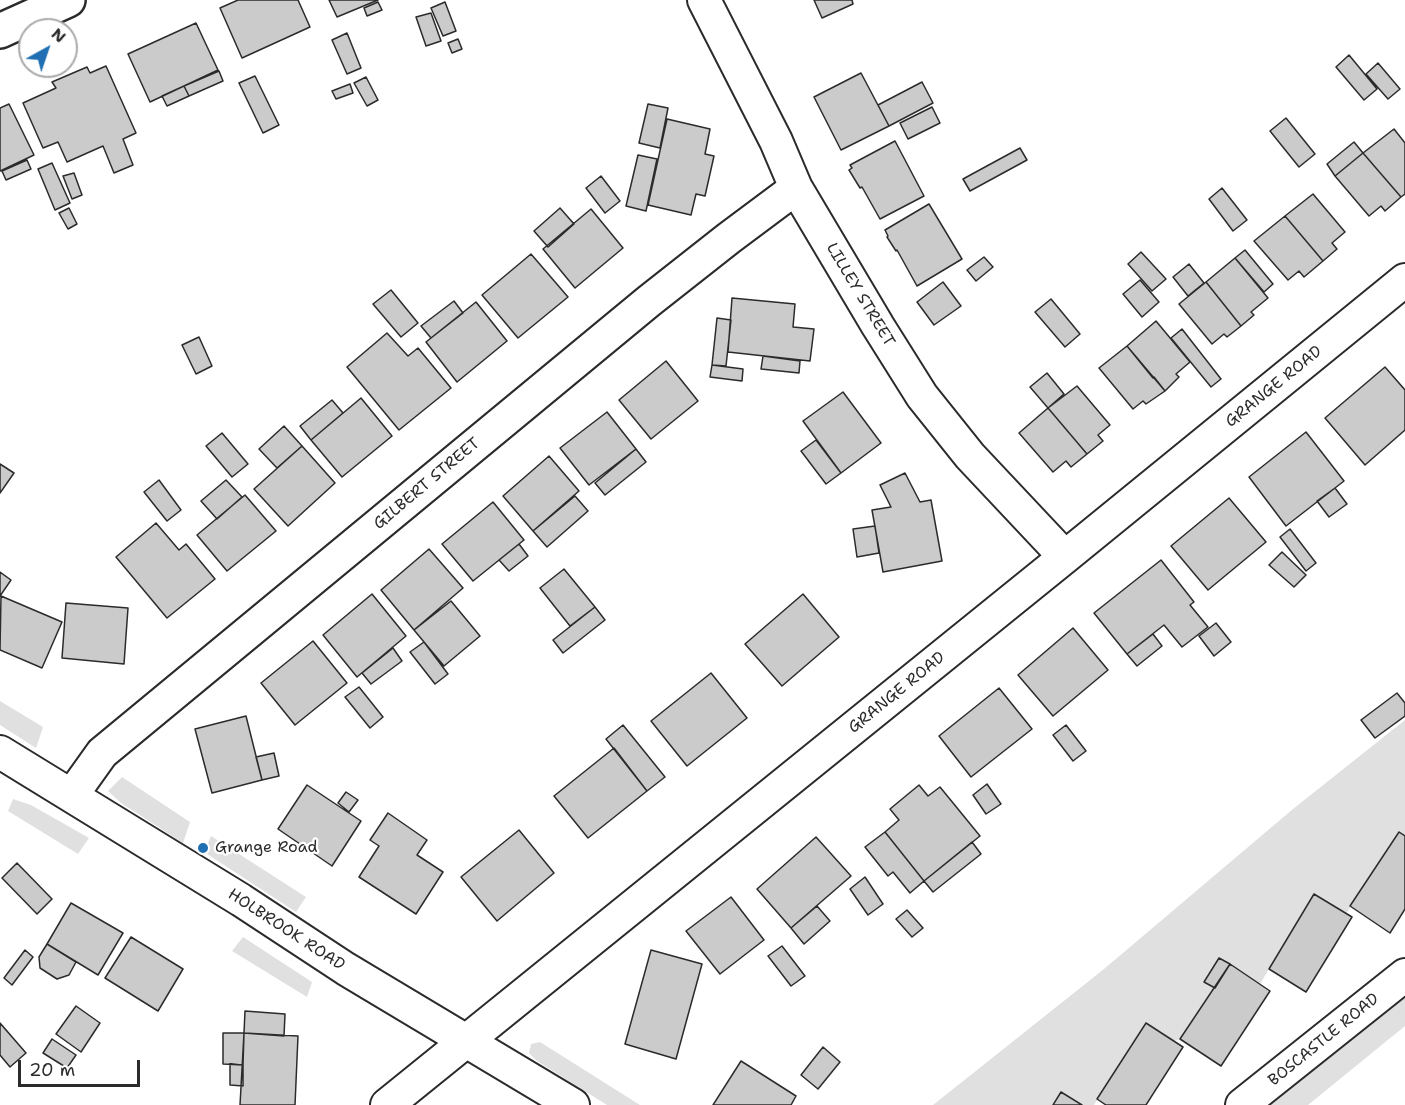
<!DOCTYPE html>
<style>
body{margin:0}
#map{position:relative;width:1405px;height:1105px;overflow:hidden;background:#fff;font-family:"Shantell Sans",sans-serif}
canvas{display:block}
.north{position:absolute;left:18px;top:18px;width:60px;height:60px;box-sizing:border-box;background:#fff;border:2px solid #aaa;border-radius:50%;rotate:40deg;font-size:16px;font-weight:700;line-height:24px;text-align:center;color:#2b2b2b}
.north::after{content:'';display:block;margin:auto;width:21px;height:27px;background:#1f6fb2;clip-path:polygon(50% 0,100% 100%,50% 72%,0 100%)}
.scale{position:absolute;left:18px;top:1060px;width:122px;height:27px;box-sizing:border-box;border:3px solid #2b2b2b;border-top:0;padding-left:8px;font-size:18px;line-height:21px;white-space:nowrap;color:#2b2b2b;-webkit-text-stroke:4px #fff;paint-order:stroke}
</style>
<div id="map">
<canvas width="1405" height="1105"></canvas>
<div class="north">N</div>
<div class="scale">20 m</div>
</div>
<script>
const c = document.querySelector('canvas').getContext('2d');
c.lineJoin = 'round';
function paint(path, color) {
  c.fillStyle = color;
  c.fill(path, 'evenodd');
}
function strokePath(path, color, width, dash) {
  c.strokeStyle = color;
  c.lineWidth = width;
  c.lineCap = dash ? 'butt' : 'round';
  c.setLineDash(dash || []);
  c.stroke(path);
}
function label(font, color, halo, rows, align = 'center') {
  c.font = font + ' "Shantell Sans",sans-serif';
  c.lineWidth = 4.5;
  c.setLineDash([]);
  c.textBaseline = 'middle';
  c.strokeStyle = halo;
  c.fillStyle = color;
  for (const [text, x, y, turn = 0] of rows) {
    c.save();
    c.translate(x, y);
    c.rotate((+turn || 0) * Math.PI / 180);
    c.textAlign = isNaN(turn) ? turn : align;
    if (halo) c.strokeText(text, 0, 0);
    c.fillText(text, 0, 0);
    c.restore();
  }
}
const green = new Path2D(`
 M 0,701 L 43,727 L 36,748 L 0,725 Z
 M 1405,720 L 1405,836 L 1398,832 L 1346,914 L 1314,894 L 1260,984 L 1219,958 L 1204,982 L 1215,988 L 1180,1039 L 1174,1041 L 1146,1023 L 1094,1105 L 1082,1105 L 1061,1093 L 1053,1105 L 933,1105 L 1104,969 L 1293,809 Z
 M 122,777 L 190,822 L 183,843 L 121,803 L 108,791 Z
 M 13,799 L 31,805 L 89,838 L 78,854 L 8,811 Z
 M 211,836 L 306,897 L 296,912 L 204,852 Z
 M 243,937 L 312,982 L 307,997 L 232,951 Z
 M 1405,997 L 1405,1026 L 1308,1105 L 1271,1105 L 1349,1041 Z
 M 540,1042 L 640,1105 L 607,1105 L 537,1061 L 529,1053 L 531,1044 Z`);
const building = new Path2D(`
 M 238,0 L 298,0 L 310,27 L 242,58 L 220,8 Z
 M 329,0 L 378,0 L 337,17 Z
 M 814,0 L 852,0 L 853,4 L 822,18 Z
 M 378,2 L 382,10 L 367,16 L 364,8 Z
 M 445,2 L 456,31 L 443,36 L 431,8 Z
 M 431,13 L 441,41 L 426,46 L 416,17 Z
 M 196,23 L 218,70 L 150,102 L 128,54 Z
 M 347,33 L 361,68 L 347,74 L 332,40 Z
 M 458,39 L 462,49 L 452,53 L 448,43 Z
 M 1349,55 L 1377,89 L 1364,100 L 1336,67 Z
 M 1378,63 L 1400,89 L 1388,99 L 1366,74 Z
 M 106,66 L 136,133 L 123,139 L 133,165 L 114,173 L 103,146 L 67,162 L 58,142 L 43,148 L 23,103 L 56,88 L 52,82 L 87,67 L 90,73 Z
 M 219,71 L 223,81 L 189,96 L 184,86 Z
 M 861,73 L 889,126 L 841,150 L 814,97 Z
 M 255,76 L 279,125 L 263,133 L 239,83 Z
 M 366,77 L 378,100 L 367,106 L 354,83 Z
 M 922,82 L 933,103 L 889,126 L 878,105 Z
 M 350,84 L 353,93 L 336,99 L 332,91 Z
 M 184,86 L 189,96 L 167,106 L 162,96 Z
 M 9,104 L 34,155 L 0,171 L 0,108 Z
 M 648,104 L 668,108 L 660,148 L 639,143 Z
 M 932,107 L 940,123 L 908,139 L 900,123 Z
 M 1286,118 L 1315,154 L 1299,167 L 1270,131 Z
 M 667,119 L 710,129 L 705,154 L 714,156 L 705,196 L 696,194 L 691,215 L 648,205 Z
 M 1394,129 L 1405,143 L 1405,194 L 1401,197 L 1363,153 Z
 M 895,141 L 924,196 L 880,219 L 862,187 L 860,188 L 849,170 L 852,168 L 850,165 Z
 M 1354,142 L 1363,153 L 1335,176 L 1327,164 Z
 M 1020,148 L 1027,160 L 970,191 L 963,179 Z
 M 1363,153 L 1401,197 L 1385,211 L 1381,206 L 1369,216 L 1335,176 Z
 M 638,155 L 657,159 L 646,211 L 626,206 Z
 M 27,160 L 31,169 L 6,180 L 2,171 Z
 M 52,163 L 70,203 L 55,210 L 38,169 Z
 M 74,173 L 82,195 L 72,199 L 63,176 Z
 M 601,176 L 620,201 L 605,213 L 586,188 Z
 M 1222,188 L 1247,220 L 1233,231 L 1209,199 Z
 M 1313,194 L 1345,232 L 1332,243 L 1337,249 L 1323,261 L 1285,216 Z
 M 929,204 L 962,259 L 917,286 L 897,250 L 896,251 L 887,237 L 888,236 L 885,230 Z
 M 69,208 L 77,224 L 68,229 L 59,213 Z
 M 560,208 L 574,224 L 548,247 L 534,231 Z
 M 591,209 L 623,248 L 575,288 L 543,249 Z
 M 1285,216 L 1323,261 L 1304,277 L 1299,271 L 1288,280 L 1254,241 Z
 M 1245,250 L 1273,284 L 1264,292 L 1235,258 Z
 M 1141,252 L 1166,279 L 1152,291 L 1128,264 Z
 M 531,254 L 568,297 L 518,338 L 482,295 Z
 M 984,257 L 993,267 L 976,281 L 967,270 Z
 M 1235,258 L 1268,298 L 1251,312 L 1254,315 L 1241,326 L 1206,282 Z
 M 1189,264 L 1204,283 L 1188,296 L 1173,277 Z
 M 1140,280 L 1159,302 L 1142,317 L 1123,294 Z
 M 943,282 L 961,306 L 934,325 L 917,302 Z
 M 1206,282 L 1241,326 L 1227,337 L 1224,334 L 1212,344 L 1179,304 Z
 M 391,290 L 418,323 L 401,337 L 373,304 Z
 M 732,298 L 795,304 L 793,327 L 814,329 L 810,361 L 728,352 Z
 M 1051,299 L 1080,334 L 1065,347 L 1035,312 Z
 M 454,301 L 463,313 L 431,338 L 421,326 Z
 M 476,302 L 507,341 L 457,382 L 426,342 Z
 M 717,318 L 731,320 L 726,366 L 712,365 Z
 M 1156,321 L 1190,362 L 1176,374 L 1179,377 L 1165,391 L 1127,346 Z
 M 1182,329 L 1221,379 L 1211,387 L 1171,338 Z
 M 387,333 L 408,356 L 418,348 L 451,388 L 399,430 L 347,367 Z
 M 199,337 L 212,366 L 196,374 L 182,345 Z
 M 1127,346 L 1153,378 L 1154,377 L 1165,391 L 1146,404 L 1143,401 L 1133,409 L 1099,368 Z
 M 763,356 L 800,361 L 799,373 L 761,369 Z
 M 666,361 L 698,401 L 651,439 L 619,400 Z
 M 712,365 L 743,369 L 742,381 L 710,377 Z
 M 1385,367 L 1405,390 L 1405,430 L 1365,465 L 1325,418 Z
 M 1047,373 L 1064,394 L 1048,408 L 1030,387 Z
 M 1077,386 L 1110,425 L 1098,435 L 1103,441 L 1087,454 L 1048,408 Z
 M 843,392 L 881,443 L 841,473 L 803,421 Z
 M 361,398 L 392,436 L 342,477 L 311,440 Z
 M 332,400 L 343,413 L 311,440 L 300,426 Z
 M 1048,408 L 1087,454 L 1071,467 L 1066,461 L 1053,472 L 1019,433 Z
 M 607,412 L 636,449 L 589,485 L 560,448 Z
 M 284,426 L 302,446 L 277,468 L 259,449 Z
 M 1306,432 L 1344,481 L 1286,526 L 1249,477 Z
 M 222,433 L 248,464 L 232,477 L 206,446 Z
 M 816,440 L 841,473 L 826,484 L 801,451 Z
 M 302,446 L 335,483 L 288,526 L 254,489 Z
 M 636,449 L 646,462 L 605,495 L 595,483 Z
 M 549,456 L 579,491 L 533,531 L 503,496 Z
 M 0,464 L 14,473 L 0,493 Z
 M 905,473 L 920,502 L 931,500 L 942,561 L 883,572 L 872,510 L 891,507 L 880,485 Z
 M 159,480 L 181,510 L 167,521 L 144,492 Z
 M 226,480 L 242,497 L 217,519 L 201,501 Z
 M 1335,488 L 1347,504 L 1329,517 L 1317,501 Z
 M 245,495 L 276,531 L 227,571 L 197,535 Z
 M 575,496 L 588,511 L 547,547 L 533,531 Z
 M 1229,498 L 1266,542 L 1208,590 L 1171,546 Z
 M 493,502 L 524,540 L 473,581 L 442,544 Z
 M 156,523 L 179,550 L 186,544 L 215,579 L 167,618 L 116,557 Z
 M 875,526 L 879,553 L 857,557 L 853,529 Z
 M 1290,529 L 1316,563 L 1306,571 L 1280,537 Z
 M 519,544 L 528,556 L 509,571 L 499,560 Z
 M 429,549 L 463,588 L 414,630 L 381,590 Z
 M 1282,552 L 1306,575 L 1294,587 L 1269,565 Z
 M 1161,560 L 1194,602 L 1190,605 L 1208,627 L 1182,647 L 1164,625 L 1127,654 L 1094,613 Z
 M 564,569 L 595,607 L 570,626 L 540,588 Z
 M 0,572 L 11,580 L 0,596 Z
 M 372,594 L 406,636 L 357,677 L 323,635 Z
 M 803,594 L 839,637 L 782,686 L 745,644 Z
 M 1,596 L 62,622 L 42,668 L 0,650 Z
 M 451,601 L 480,636 L 444,666 L 414,630 Z
 M 66,603 L 128,608 L 124,664 L 62,658 Z
 M 595,607 L 605,620 L 563,653 L 553,640 Z
 M 1216,623 L 1231,642 L 1214,656 L 1199,636 Z
 M 1073,628 L 1108,670 L 1053,716 L 1018,675 Z
 M 1153,634 L 1162,646 L 1137,666 L 1127,654 Z
 M 313,641 L 347,683 L 295,725 L 261,683 Z
 M 424,642 L 448,674 L 435,684 L 410,652 Z
 M 393,648 L 402,661 L 371,684 L 362,673 Z
 M 711,673 L 747,718 L 687,766 L 651,721 Z
 M 359,687 L 383,717 L 370,728 L 345,697 Z
 M 999,688 L 1032,729 L 971,777 L 939,736 Z
 M 1397,693 L 1405,703 L 1405,716 L 1375,738 L 1361,720 Z
 M 246,716 L 262,780 L 212,793 L 195,729 Z
 M 623,725 L 665,777 L 647,791 L 606,739 Z
 M 1066,725 L 1086,751 L 1073,761 L 1053,735 Z
 M 614,748 L 647,791 L 588,838 L 554,796 Z
 M 274,753 L 279,776 L 262,780 L 256,757 Z
 M 987,784 L 1001,804 L 986,814 L 973,795 Z
 M 307,785 L 361,821 L 332,866 L 278,829 Z
 M 919,785 L 928,796 L 940,787 L 980,836 L 924,881 L 885,832 L 899,820 L 890,809 Z
 M 346,792 L 358,800 L 349,812 L 338,803 Z
 M 388,813 L 427,840 L 417,855 L 443,872 L 416,914 L 359,877 L 379,846 L 370,840 Z
 M 519,830 L 554,873 L 497,921 L 461,877 Z
 M 885,832 L 924,881 L 910,893 L 893,872 L 888,876 L 865,847 Z
 M 1399,832 L 1405,836 L 1405,909 L 1390,933 L 1350,906 Z
 M 816,837 L 851,876 L 791,928 L 757,889 Z
 M 972,842 L 981,854 L 933,892 L 924,881 Z
 M 17,863 L 52,899 L 37,914 L 2,878 Z
 M 865,877 L 883,904 L 868,915 L 850,889 Z
 M 1314,894 L 1352,917 L 1306,992 L 1269,969 Z
 M 731,897 L 764,940 L 720,974 L 686,931 Z
 M 71,903 L 123,933 L 98,975 L 47,944 Z
 M 817,906 L 830,921 L 804,944 L 791,928 Z
 M 907,910 L 923,928 L 912,937 L 896,919 Z
 M 131,937 L 183,969 L 158,1011 L 105,978 Z
 M 47,944 L 76,962 L 69,975 L 57,979 L 40,968 L 39,957 Z
 M 782,946 L 805,976 L 791,986 L 768,956 Z
 M 25,950 L 33,957 L 12,985 L 4,978 Z
 M 651,950 L 702,964 L 676,1059 L 625,1044 Z
 M 1219,958 L 1230,964 L 1215,988 L 1204,982 Z
 M 1230,964 L 1270,991 L 1221,1066 L 1180,1039 Z
 M 76,1006 L 100,1023 L 81,1052 L 56,1034 Z
 M 245,1011 L 285,1014 L 284,1036 L 244,1033 Z
 M 0,1023 L 26,1053 L 10,1067 L 0,1055 Z
 M 1146,1023 L 1183,1047 L 1146,1105 L 1106,1105 L 1097,1099 Z
 M 223,1033 L 244,1033 L 243,1065 L 223,1064 Z
 M 244,1033 L 298,1036 L 295,1105 L 240,1105 Z
 M 52,1039 L 76,1055 L 67,1068 L 43,1053 Z
 M 823,1047 L 840,1062 L 818,1089 L 801,1075 Z
 M 741,1061 L 796,1096 L 791,1105 L 713,1105 Z
 M 230,1064 L 243,1065 L 243,1086 L 230,1085 Z
 M 1061,1092 L 1082,1105 L 1053,1105 Z`);
const street = new Path2D(`
 M 704,0 L 776,141 L 796,188 L 878,326 L 922,396 L 970,456 L 1065,557
 M 0,752 L 241,900 L 346,969 L 573,1105
 M 72,795 L 102,753 L 649,301 L 729,238 L 796,188
 M 387,1105 L 1065,557 L 1405,280
 M 1242,1105 L 1405,975`);
const secondary = new Path2D(`
 M 0,31 L 68,0`);
const markers = [
 [203,848,6,"#1f6fb2"]
];
const streetNames = [
 ["LILLEY STREET",860,295,59],
 ["GRANGE ROAD",1274,387,-39],
 ["GILBERT STREET",427,484,-40],
 ["GRANGE ROAD",897,693,-39],
 ["HOLBROOK ROAD",286,930,33],
 ["BOSCASTLE ROAD",1324,1040,-39]
];
const poiNames = [
 ["Grange Road",215,848]
];
paint(green, '#e0e0e0');
paint(building, '#cbcbcb');
strokePath(building, '#2b2b2b', 1.5);
strokePath(street, '#2b2b2b', 36);
strokePath(secondary, '#2b2b2b', 38);
strokePath(street, '#fff', 32);
strokePath(secondary, '#fff', 33);
for (const [x, y, r, color] of markers) {
  const dot = new Path2D();
  dot.arc(x, y, r, 0, 2 * Math.PI);
  c.fillStyle = color;
  c.fill(dot);
  strokePath(dot, '#fff', 2);
}
label('16px', '#2b2b2b', '#fff', streetNames);
label('16px', '#2b2b2b', '#fff', poiNames, 'left');
</script>
